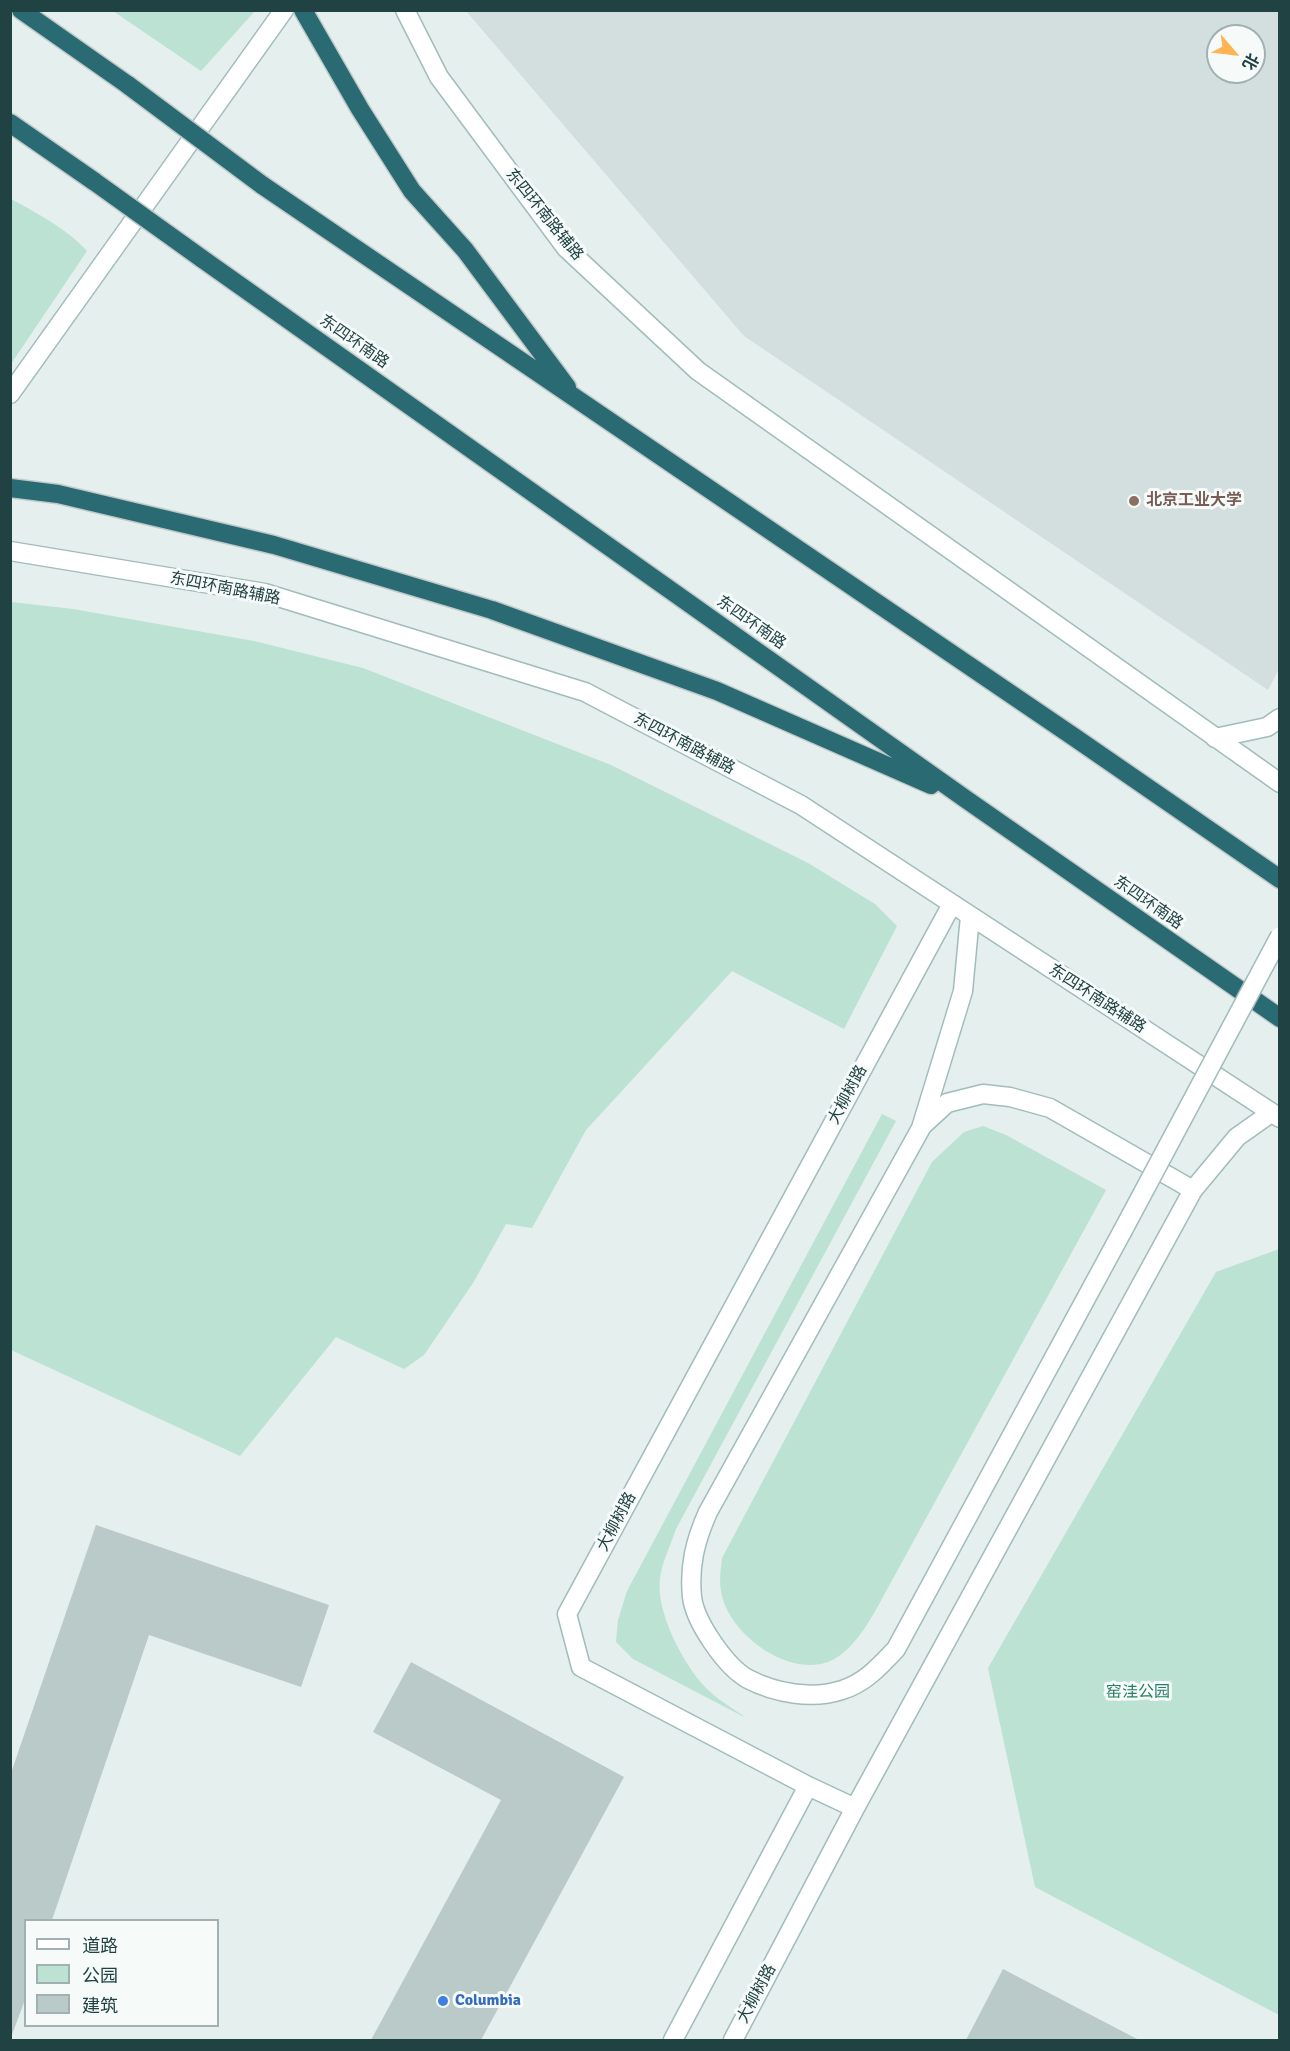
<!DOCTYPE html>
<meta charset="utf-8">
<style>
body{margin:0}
#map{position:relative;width:1290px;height:2051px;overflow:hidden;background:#e4efee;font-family:Signika,"Noto Sans SC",sans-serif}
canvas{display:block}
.frame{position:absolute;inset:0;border:12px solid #214243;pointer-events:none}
.legend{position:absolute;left:24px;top:1919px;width:195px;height:108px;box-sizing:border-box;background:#f6fbfa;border:2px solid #a1b1b1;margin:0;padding:8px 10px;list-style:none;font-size:18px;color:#214243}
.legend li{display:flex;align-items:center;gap:12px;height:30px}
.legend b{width:30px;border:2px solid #a1b1b1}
.north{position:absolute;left:1206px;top:24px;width:60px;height:60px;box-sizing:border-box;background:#f6fbfa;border:2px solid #a1b1b1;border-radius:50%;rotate:118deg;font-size:16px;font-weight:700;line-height:24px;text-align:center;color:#214243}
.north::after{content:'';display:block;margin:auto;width:21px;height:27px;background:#ffb352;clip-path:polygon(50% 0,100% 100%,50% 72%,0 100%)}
</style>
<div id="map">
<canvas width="1290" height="2051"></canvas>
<div class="frame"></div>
<ul class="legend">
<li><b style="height:8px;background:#fff"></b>道路</li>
<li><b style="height:16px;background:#bbe2d2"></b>公园</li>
<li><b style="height:16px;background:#b9cac8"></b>建筑</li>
</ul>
<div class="north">北</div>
</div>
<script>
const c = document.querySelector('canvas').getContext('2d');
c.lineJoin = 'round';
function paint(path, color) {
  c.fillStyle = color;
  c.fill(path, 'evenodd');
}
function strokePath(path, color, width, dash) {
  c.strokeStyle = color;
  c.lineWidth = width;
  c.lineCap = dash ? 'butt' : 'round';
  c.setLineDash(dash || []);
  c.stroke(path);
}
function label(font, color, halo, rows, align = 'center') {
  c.font = font + ' Signika,"Noto Sans SC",sans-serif';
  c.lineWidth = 6;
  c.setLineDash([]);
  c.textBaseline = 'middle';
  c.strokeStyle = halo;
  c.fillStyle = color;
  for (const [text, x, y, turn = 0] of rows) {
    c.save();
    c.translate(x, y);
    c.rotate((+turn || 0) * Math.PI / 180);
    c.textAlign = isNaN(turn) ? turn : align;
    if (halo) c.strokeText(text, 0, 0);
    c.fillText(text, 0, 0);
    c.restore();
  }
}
const built = new Path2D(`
 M 466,11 L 1279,11 L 1280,667 L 1268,690 L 744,336 ZM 1218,36 L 1254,36 L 1254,72 L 1218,72 Z`);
const green = new Path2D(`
 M 113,11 L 255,11 L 201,71 Z
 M 11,199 C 38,214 66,228 87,251 L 11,364 Z
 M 11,602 L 73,609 L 254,641 L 363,668 L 611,765 L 808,863 L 875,904 L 897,926 L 844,1029 L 732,971 L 586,1130 L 532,1228 L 506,1224 L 473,1283 L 424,1355 L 404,1369 L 336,1337 L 240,1456 L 11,1350 Z
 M 882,1114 L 896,1121 L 676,1529 C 671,1544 662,1562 660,1578 C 655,1610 683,1664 705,1687 C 716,1699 733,1708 746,1718 L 633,1659 L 616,1642 L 618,1620 L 627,1591 Z
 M 983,1126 L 1006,1135 L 1106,1190 L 890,1584 C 876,1609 857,1651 828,1662 C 786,1677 727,1632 721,1591 C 719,1580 721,1569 722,1558 L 932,1162 L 964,1132 Z
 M 1279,1249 L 1280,1249 L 1279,2015 L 1035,1887 L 988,1668 L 1216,1272 Z`);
const building = new Path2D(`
 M 96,1525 L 329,1605 L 301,1687 L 149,1635 L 52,1920 L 26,1920 L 26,1997 L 10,2040 L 10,1776 Z
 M 411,1662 L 624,1777 L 481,2040 L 371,2040 L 501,1800 L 373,1732 Z
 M 1003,1969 L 1139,2040 L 966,2040 Z`);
const secondary = new Path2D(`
 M 405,10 L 439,77 L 566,248 L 698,371 L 1280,783
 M 10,394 L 284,10
 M 10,551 L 265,593 L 585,692 L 801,805 L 1280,1118
 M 1215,738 L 1267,727 L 1280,718
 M 970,916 L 963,991 L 921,1128 L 708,1512 C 695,1541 689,1566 692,1597 C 695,1622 726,1667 748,1679 C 775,1693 812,1700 842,1690 C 865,1683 880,1666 896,1649 L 1122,1232
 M 922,1126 L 947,1103 L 983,1094 L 1010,1097 L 1050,1108 L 1193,1190
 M 808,1786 L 855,1808
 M 673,2040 L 808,1786 L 581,1667 L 567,1614 L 952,904
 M 733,2040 L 855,1808 L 1193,1190 L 1237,1137 L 1271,1113`);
const highway = new Path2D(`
 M 21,10 L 128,85
 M 303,10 L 360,109 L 412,191 L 465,250 L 567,387
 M 10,123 L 95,182
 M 262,185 L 1074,737 L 1280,879
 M 201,258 L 967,800 L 1280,1018
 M 10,488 L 58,494 L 274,545 L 492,610 L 717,691 L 931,785`);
const secondaryBridge = new Path2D(`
 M 1122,1232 L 1280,936`);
const highwayBridge = new Path2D(`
 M 128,85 L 262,185
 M 95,182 L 201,258`);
const markers = [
 [1134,501,6,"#8d6e63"],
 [443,2001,6,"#3f7fe0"]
];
const streetNames = [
 ["东四环南路辅路",544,215,51],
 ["东四环南路",354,342,35],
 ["东四环南路辅路",225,589,11],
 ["东四环南路",751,623,35],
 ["东四环南路辅路",684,744,28],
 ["东四环南路",1148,903,35],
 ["东四环南路辅路",1097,999,33],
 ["大柳树路",848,1095,-62],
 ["大柳树路",617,1522,-62],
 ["大柳树路",757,1994,-62]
];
const educationNames = [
 ["北京工业大学",1146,501]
];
const parkNames = [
 ["窑洼公园",1138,1693]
];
const shopNames = [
 ["Columbia",455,2001]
];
paint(built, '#d2dfde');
paint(green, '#bbe2d2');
paint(building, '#b9cac8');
strokePath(secondary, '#a1bcbb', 21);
strokePath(highway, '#c1caca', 21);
strokePath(secondary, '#fff', 18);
strokePath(highway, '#2a6b73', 18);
strokePath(secondaryBridge, '#a1bcbb', 21, []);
strokePath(highwayBridge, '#c1caca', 21, []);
strokePath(secondaryBridge, '#fff', 18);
strokePath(highwayBridge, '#2a6b73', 18);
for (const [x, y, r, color] of markers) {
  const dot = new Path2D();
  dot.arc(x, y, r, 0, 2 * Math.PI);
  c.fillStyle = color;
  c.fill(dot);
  strokePath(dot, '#f6fbfa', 2);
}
label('16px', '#214243', '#f6fbfa', streetNames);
label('bold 16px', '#785e54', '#f6fbfa', educationNames, 'left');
label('16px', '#277f64', '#f6fbfa', parkNames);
label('bold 16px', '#366cbe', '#f6fbfa', shopNames, 'left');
</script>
